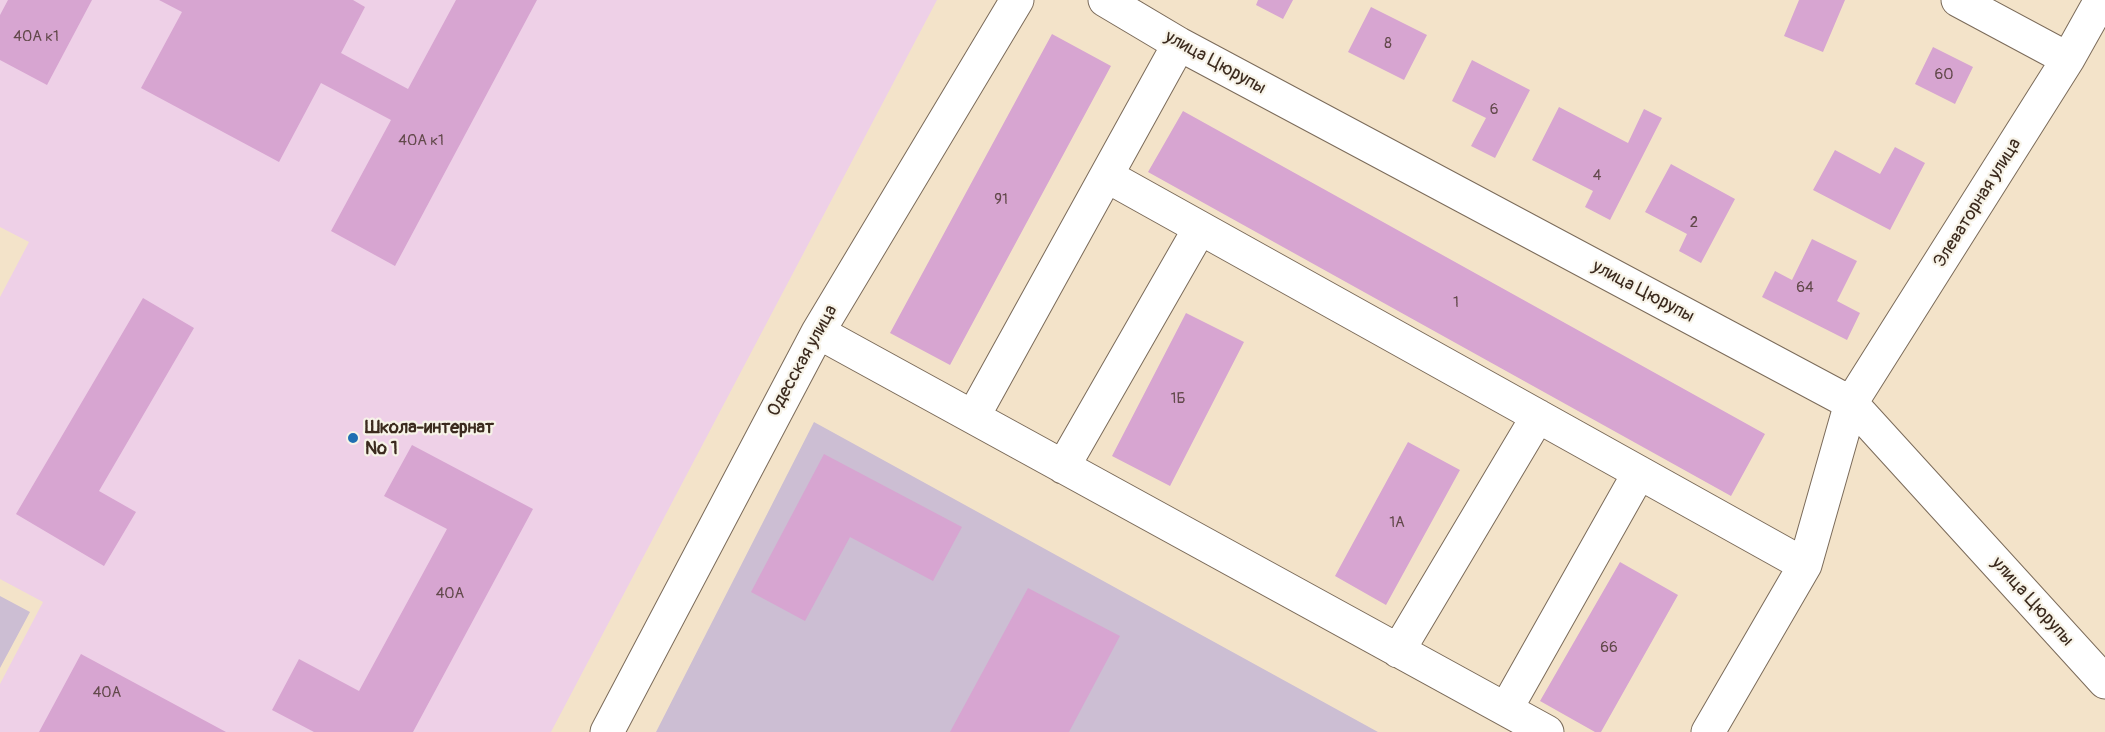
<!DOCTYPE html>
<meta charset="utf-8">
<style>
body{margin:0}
canvas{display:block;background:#f3e3c9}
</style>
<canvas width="2105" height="732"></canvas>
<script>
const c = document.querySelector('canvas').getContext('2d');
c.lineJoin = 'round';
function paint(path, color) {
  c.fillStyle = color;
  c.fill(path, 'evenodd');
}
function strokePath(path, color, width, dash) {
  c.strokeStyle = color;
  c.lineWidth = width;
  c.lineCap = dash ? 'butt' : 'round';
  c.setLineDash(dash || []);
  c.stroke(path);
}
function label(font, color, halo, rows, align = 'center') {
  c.font = font + ' Pangolin,sans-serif';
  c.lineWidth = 4.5;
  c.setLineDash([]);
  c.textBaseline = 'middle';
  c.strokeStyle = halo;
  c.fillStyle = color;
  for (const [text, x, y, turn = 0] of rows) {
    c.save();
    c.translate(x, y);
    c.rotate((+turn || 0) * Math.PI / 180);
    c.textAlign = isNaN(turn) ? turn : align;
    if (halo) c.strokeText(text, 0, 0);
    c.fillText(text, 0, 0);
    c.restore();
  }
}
const built = new Path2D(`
 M 0,0 L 937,0 L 551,732 L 0,732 L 0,684 L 43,602 L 0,579 L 0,297 L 29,242 L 0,227 Z`);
const industrial = new Path2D(`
 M 814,422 L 1378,732 L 656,732 Z
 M 0,596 L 30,612 L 0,668 Z`);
const building = new Path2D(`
 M 8,0 L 92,0 L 47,85 L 0,60 L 0,15 Z
 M 159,0 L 353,0 L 365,7 L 341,53 L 408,89 L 456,0 L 537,0 L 395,266 L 331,231 L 391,120 L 321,83 L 279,162 L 141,88 L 182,12 Z
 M 1258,0 L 1293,0 L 1283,19 L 1256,5 Z
 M 1799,0 L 1845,0 L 1823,52 L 1784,36 Z
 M 1371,7 L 1427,35 L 1404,80 L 1348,52 Z
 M 1052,34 L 1111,66 L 950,365 L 890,333 Z
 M 1933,47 L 1973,67 L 1955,104 L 1915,84 Z
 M 1472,60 L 1530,90 L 1495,158 L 1471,146 L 1486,118 L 1452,101 Z
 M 1559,107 L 1628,143 L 1644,109 L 1662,118 L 1610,220 L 1585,207 L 1593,191 L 1532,160 Z
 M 1183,111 L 1765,434 L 1731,496 L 1148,172 Z
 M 1895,147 L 1925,163 L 1890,230 L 1813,190 L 1835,150 L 1880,174 Z
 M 1671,164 L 1735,199 L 1701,263 L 1679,251 L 1687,234 L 1645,212 Z
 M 1812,239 L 1857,261 L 1837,301 L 1860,313 L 1847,340 L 1762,297 L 1775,271 L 1792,280 Z
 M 143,298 L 194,328 L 99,491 L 136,512 L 104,566 L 16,514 Z
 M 1186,313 L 1244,342 L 1170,486 L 1112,456 Z
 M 1408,442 L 1460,470 L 1386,605 L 1335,576 Z
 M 412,445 L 533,509 L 413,732 L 314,732 L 272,710 L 299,659 L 359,691 L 447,529 L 384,496 Z
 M 824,454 L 962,527 L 933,581 L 850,537 L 805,621 L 751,592 Z
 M 1620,562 L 1678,595 L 1601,732 L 1595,732 L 1540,701 Z
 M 1028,588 L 1120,636 L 1069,732 L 950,732 Z
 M 81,654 L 226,732 L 39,732 Z`);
const minor = new Path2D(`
 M 1105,0 L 1179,44 L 1851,403 L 2105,682
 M 1958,0 L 2068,59
 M 1107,176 L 1805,565
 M 818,332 L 1547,732
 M 973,417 L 1179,44
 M 1063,467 L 1200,228
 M 1398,651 L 1538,416
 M 1506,709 L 1639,473
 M 607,732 L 818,332 L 1017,0
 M 1708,732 L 1805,565 L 1851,403 L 2068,59 L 2101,0`);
const markers = [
 [353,438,6,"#1f6fb2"]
];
const numberNames = [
 ["40А к1",36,37],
 ["8",1388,44],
 ["60",1944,75],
 ["6",1494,110],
 ["40А к1",421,141],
 ["4",1597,176],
 ["91",1001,200],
 ["2",1694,223],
 ["64",1805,288],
 ["1",1456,303],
 ["1Б",1178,399],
 ["1А",1397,523],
 ["40А",450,594],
 ["66",1609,648],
 ["40А",107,693]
];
const streetNames = [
 ["улица Цюрупы",1215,63,29],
 ["Элеваторная улица",1978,203,-58],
 ["улица Цюрупы",1643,292,28],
 ["Одесская улица",803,361,-61],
 ["улица Цюрупы",2032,602,48]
];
const poiNames = [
 ["Школа-интернат",365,428],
 ["№ 1",365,449]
];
paint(built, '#eed0e7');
paint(industrial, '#ccbed3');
paint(building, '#d7a5d1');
strokePath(minor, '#7b6b5a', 35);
strokePath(minor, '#fff', 33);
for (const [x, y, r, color] of markers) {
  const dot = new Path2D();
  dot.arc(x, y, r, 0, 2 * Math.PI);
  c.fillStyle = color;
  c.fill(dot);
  strokePath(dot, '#f7f3e8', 2);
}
label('15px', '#62494b', null, numberNames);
label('18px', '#3b2a1e', '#f7f3e8', streetNames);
label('bold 18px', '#3b2a1e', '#f7f3e8', poiNames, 'left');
</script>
